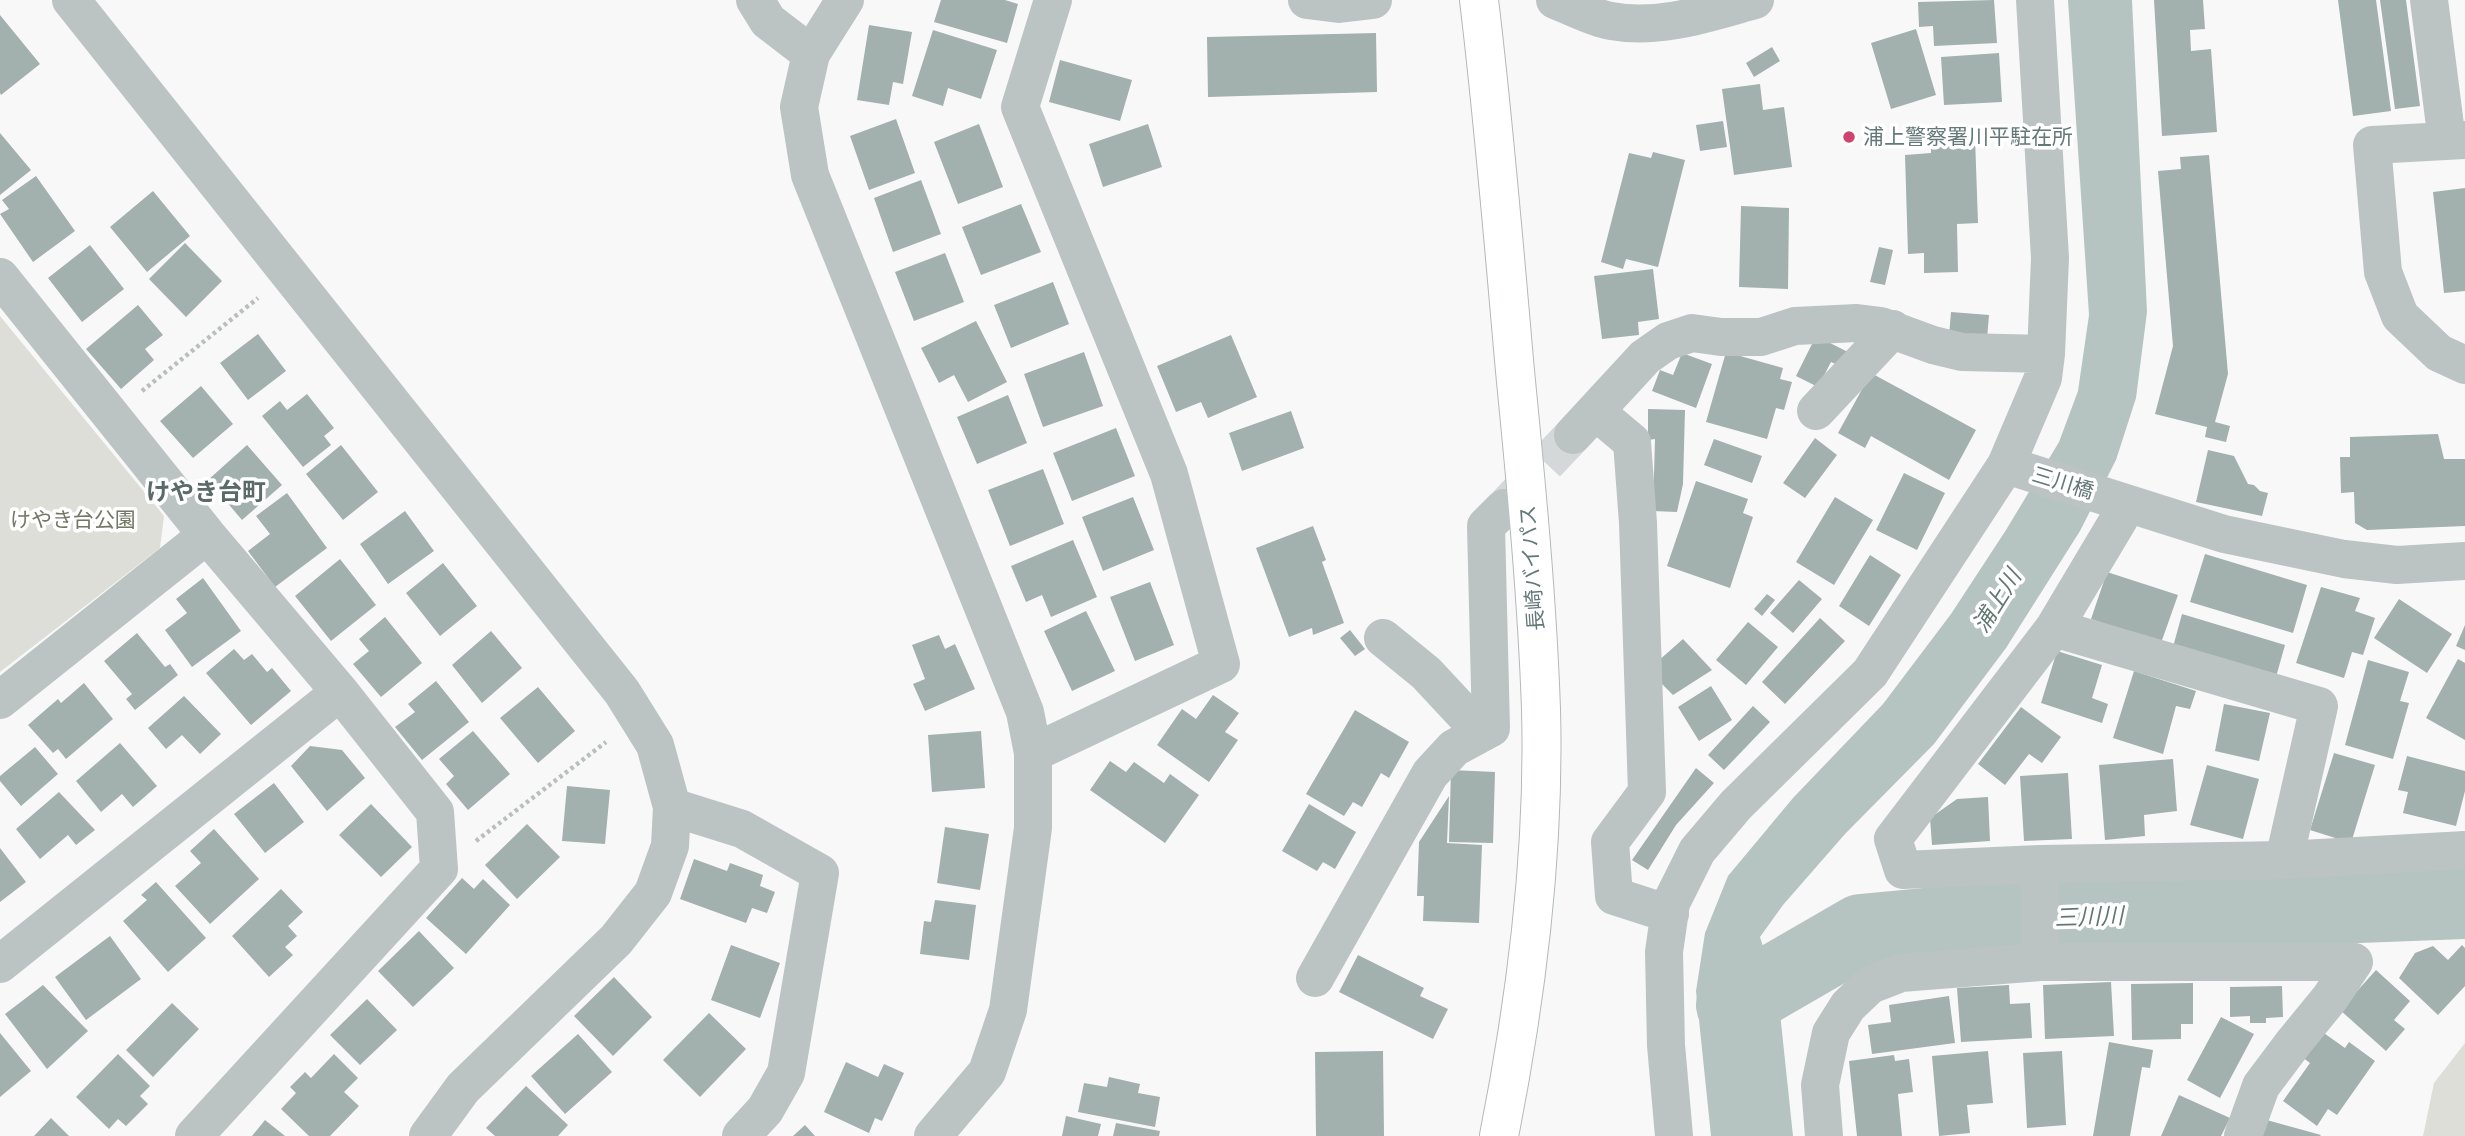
<!DOCTYPE html>
<meta charset="utf-8">
<style>
body{margin:0}
canvas{display:block;background:#f9f8f8}
</style>
<canvas width="2465" height="1136"></canvas>
<script>
const c = document.querySelector('canvas').getContext('2d');
c.lineJoin = 'round';
function paint(path, color) {
  c.fillStyle = color;
  c.fill(path, 'evenodd');
}
function strokePath(path, color, width, dash) {
  c.strokeStyle = color;
  c.lineWidth = width;
  c.lineCap = dash ? 'butt' : 'round';
  c.setLineDash(dash || []);
  c.stroke(path);
}
function label(font, color, halo, rows, align = 'center') {
  c.font = font + ' Barlow,"Noto Sans JP",sans-serif';
  c.lineWidth = 7;
  c.setLineDash([]);
  c.textBaseline = 'middle';
  c.strokeStyle = halo;
  c.fillStyle = color;
  for (const [text, x, y, turn = 0] of rows) {
    c.save();
    c.translate(x, y);
    c.rotate((+turn || 0) * Math.PI / 180);
    c.textAlign = isNaN(turn) ? turn : align;
    if (halo) c.strokeText(text, 0, 0);
    c.fillText(text, 0, 0);
    c.restore();
  }
}
const green = new Path2D(`
 M 0,316 L 164,516 L 160,548 L 0,672 Z
 M 2465,1043 L 2465,1136 L 2423,1136 L 2434,1083 Z`);
const water = new Path2D(`
 M 2068,0 L 2132,0 L 2147,312 L 2136,398 L 2116,460 L 2080,531 L 2006,648 L 1934,744 L 1845,834 L 1783,905 L 1760,937 L 1778,994 L 1793,1136 L 1711,1136 L 1696,991 L 1705,933 L 1728,876 L 1793,798 L 1883,704 L 1951,614 L 2006,530 L 2059,442 L 2078,391 L 2089,315 Z`);
const river = new Path2D(`
 M 1733,1005 L 1861,931 L 1966,921 L 2465,902`);
const building = new Path2D(`
 M 941,0 L 1005,0 L 1018,4 L 1007,43 L 934,22 Z
 M 1994,0 L 1997,43 L 1934,46 L 1933,26 L 1919,27 L 1918,2 Z
 M 2154,0 L 2203,0 L 2205,29 L 2190,30 L 2191,51 L 2211,49 L 2217,132 L 2162,136 Z
 M 2338,0 L 2376,0 L 2391,111 L 2353,116 Z
 M 2380,0 L 2406,0 L 2420,106 L 2395,109 Z
 M 0,15 L 40,64 L 1,95 L 0,93 Z
 M 869,25 L 912,32 L 903,84 L 893,82 L 889,105 L 857,100 Z
 M 1916,29 L 1936,95 L 1891,109 L 1871,43 Z
 M 933,30 L 997,50 L 981,99 L 948,88 L 943,106 L 912,96 Z
 M 1376,33 L 1377,92 L 1208,97 L 1207,37 Z
 M 1772,47 L 1780,61 L 1754,77 L 1746,63 Z
 M 1999,53 L 2002,102 L 1944,105 L 1941,57 Z
 M 1060,60 L 1132,80 L 1120,121 L 1049,102 Z
 M 1760,84 L 1763,110 L 1784,107 L 1792,167 L 1734,175 L 1722,89 Z
 M 896,119 L 915,173 L 869,190 L 850,136 Z
 M 1723,121 L 1727,147 L 1700,151 L 1696,125 Z
 M 979,124 L 1003,187 L 958,204 L 934,142 Z
 M 1148,124 L 1162,167 L 1103,187 L 1089,144 Z
 M 0,133 L 31,170 L 0,195 Z
 M 1975,137 L 1978,223 L 1957,224 L 1958,272 L 1924,273 L 1924,253 L 1908,254 L 1905,155 L 1931,153 L 1931,138 Z
 M 1653,152 L 1685,160 L 1658,267 L 1626,259 L 1623,269 L 1601,262 L 1629,153 L 1651,158 Z
 M 2209,155 L 2228,374 L 2215,422 L 2230,426 L 2226,442 L 2205,437 L 2207,427 L 2155,414 L 2173,346 L 2158,171 L 2181,169 L 2180,157 Z
 M 36,176 L 75,231 L 33,262 L 0,214 L 9,209 L 2,200 Z
 M 921,180 L 941,234 L 893,252 L 874,198 Z
 M 2465,188 L 2465,291 L 2444,293 L 2433,192 Z
 M 153,191 L 190,236 L 147,272 L 110,227 Z
 M 1021,204 L 1041,252 L 981,275 L 962,227 Z
 M 1741,206 L 1789,208 L 1788,289 L 1739,287 Z
 M 185,243 L 222,281 L 186,317 L 149,279 Z
 M 90,245 L 124,289 L 82,322 L 48,278 Z
 M 1879,247 L 1893,250 L 1885,285 L 1870,282 Z
 M 945,253 L 964,302 L 914,321 L 895,272 Z
 M 1653,269 L 1659,319 L 1638,322 L 1639,335 L 1602,339 L 1594,276 Z
 M 1053,282 L 1069,324 L 1011,348 L 994,305 Z
 M 138,305 L 163,335 L 145,349 L 154,360 L 121,389 L 86,349 Z
 M 1951,312 L 1989,315 L 1987,339 L 1949,336 Z
 M 976,321 L 1007,382 L 968,402 L 954,375 L 939,383 L 921,348 Z
 M 258,334 L 286,371 L 248,400 L 220,363 Z
 M 1231,335 L 1257,397 L 1208,418 L 1201,402 L 1176,412 L 1157,366 Z
 M 1816,336 L 1848,352 L 1840,366 L 1831,362 L 1818,387 L 1796,376 Z
 M 1084,352 L 1103,406 L 1043,427 L 1024,374 Z
 M 1726,352 L 1783,368 L 1780,379 L 1792,382 L 1784,410 L 1776,408 L 1767,439 L 1706,422 Z
 M 1682,353 L 1712,364 L 1696,408 L 1652,391 L 1660,370 L 1673,375 Z
 M 1871,373 L 1976,430 L 1949,480 L 1871,436 L 1865,448 L 1838,433 Z
 M 201,386 L 233,424 L 193,458 L 160,421 Z
 M 307,394 L 334,428 L 324,436 L 331,445 L 303,467 L 262,416 L 280,401 L 287,410 Z
 M 1008,395 L 1027,443 L 977,464 L 957,417 Z
 M 1648,409 L 1685,410 L 1683,484 L 1677,512 L 1653,511 L 1655,439 L 1648,440 Z
 M 1291,411 L 1304,448 L 1242,471 L 1229,433 Z
 M 1116,428 L 1135,476 L 1072,501 L 1053,453 Z
 M 2438,434 L 2444,459 L 2465,459 L 2465,526 L 2367,530 L 2355,523 L 2354,492 L 2341,493 L 2340,457 L 2350,457 L 2350,437 Z
 M 1815,438 L 1837,455 L 1805,498 L 1783,483 Z
 M 1714,439 L 1762,456 L 1752,483 L 1704,465 Z
 M 247,445 L 282,485 L 242,520 L 208,480 Z
 M 341,445 L 378,492 L 343,520 L 306,474 Z
 M 2208,450 L 2234,456 L 2248,484 L 2254,485 L 2260,491 L 2268,493 L 2262,516 L 2196,502 Z
 M 1043,469 L 1064,524 L 1010,546 L 988,490 Z
 M 1904,473 L 1945,493 L 1917,550 L 1876,530 Z
 M 1696,481 L 1748,499 L 1743,513 L 1753,517 L 1730,588 L 1667,566 Z
 M 287,493 L 327,548 L 275,587 L 248,551 L 270,534 L 256,516 Z
 M 1133,497 L 1154,550 L 1103,571 L 1082,517 Z
 M 1835,497 L 1873,520 L 1834,585 L 1796,562 Z
 M 405,511 L 434,551 L 388,584 L 360,544 Z
 M 1313,526 L 1326,560 L 1322,562 L 1344,623 L 1313,635 L 1312,628 L 1289,637 L 1256,548 Z
 M 1073,540 L 1097,597 L 1051,617 L 1042,595 L 1026,602 L 1011,566 Z
 M 2205,554 L 2307,585 L 2293,633 L 2190,602 Z
 M 1870,555 L 1901,575 L 1869,626 L 1839,606 Z
 M 340,559 L 376,605 L 331,641 L 295,596 Z
 M 443,563 L 477,606 L 440,636 L 406,593 Z
 M 2107,572 L 2178,595 L 2161,643 L 2091,619 Z
 M 203,578 L 241,631 L 192,667 L 165,630 L 187,613 L 176,599 Z
 M 1799,580 L 1822,599 L 1793,633 L 1770,613 Z
 M 1150,582 L 1174,645 L 1135,661 L 1110,597 Z
 M 2321,587 L 2360,598 L 2355,611 L 2375,618 L 2363,655 L 2352,652 L 2344,678 L 2296,663 Z
 M 1767,594 L 1775,600 L 1762,616 L 1754,609 Z
 M 2399,599 L 2452,634 L 2427,673 L 2374,638 Z
 M 1086,611 L 1115,671 L 1072,691 L 1044,631 Z
 M 2182,614 L 2285,645 L 2276,677 L 2173,647 Z
 M 385,617 L 422,663 L 381,697 L 353,664 L 369,651 L 359,639 Z
 M 1820,618 L 1845,641 L 1785,704 L 1762,682 Z
 M 1748,622 L 1778,647 L 1746,685 L 1716,660 Z
 M 2465,625 L 2465,650 L 2456,646 Z
 M 1350,630 L 1365,649 L 1355,656 L 1340,638 Z
 M 491,631 L 522,668 L 482,703 L 452,665 Z
 M 137,633 L 165,667 L 170,664 L 178,675 L 135,710 L 126,699 L 132,694 L 104,661 Z
 M 939,635 L 945,649 L 955,644 L 975,689 L 925,711 L 913,684 L 925,679 L 912,645 Z
 M 1683,639 L 1712,670 L 1673,695 L 1657,679 L 1657,662 Z
 M 234,649 L 244,660 L 252,654 L 267,672 L 272,668 L 291,691 L 251,725 L 206,673 Z
 M 2057,651 L 2102,665 L 2092,698 L 2108,704 L 2102,723 L 2041,703 Z
 M 2458,659 L 2465,663 L 2465,740 L 2426,718 Z
 M 2368,660 L 2409,672 L 2400,701 L 2409,703 L 2393,759 L 2345,745 Z
 M 2134,671 L 2196,691 L 2190,709 L 2176,706 L 2163,754 L 2113,738 Z
 M 436,681 L 469,722 L 422,760 L 395,727 L 415,712 L 408,704 Z
 M 84,683 L 113,719 L 66,759 L 58,749 L 53,753 L 28,725 L 58,699 L 61,703 Z
 M 1711,686 L 1732,720 L 1699,741 L 1678,707 Z
 M 538,687 L 575,731 L 538,763 L 500,718 Z
 M 1213,695 L 1239,713 L 1225,732 L 1238,740 L 1209,782 L 1157,745 L 1182,709 L 1196,719 Z
 M 184,696 L 221,734 L 200,754 L 182,735 L 166,749 L 148,728 Z
 M 2224,704 L 2270,713 L 2259,761 L 2215,751 Z
 M 1753,706 L 1770,722 L 1724,770 L 1708,755 Z
 M 2021,707 L 2061,737 L 2042,763 L 2029,754 L 2005,785 L 1978,764 Z
 M 1355,710 L 1409,742 L 1389,778 L 1381,773 L 1362,807 L 1353,802 L 1344,816 L 1306,794 Z
 M 473,731 L 510,774 L 468,810 L 446,784 L 454,776 L 439,759 Z
 M 981,731 L 985,788 L 932,792 L 928,735 Z
 M 120,743 L 157,786 L 133,807 L 122,794 L 101,812 L 76,781 Z
 M 310,746 L 342,750 L 365,778 L 327,811 L 291,766 Z
 M 35,747 L 58,774 L 21,806 L 0,781 L 0,776 Z
 M 2334,753 L 2375,765 L 2351,843 L 2310,830 Z
 M 2407,756 L 2465,771 L 2465,791 L 2456,826 L 2403,813 L 2408,792 L 2398,790 Z
 M 2173,759 L 2177,811 L 2144,815 L 2145,836 L 2105,840 L 2099,765 Z
 M 1110,761 L 1126,772 L 1134,762 L 1164,783 L 1170,774 L 1199,795 L 1165,843 L 1090,790 Z
 M 2207,765 L 2259,779 L 2243,839 L 2190,825 Z
 M 1696,768 L 1714,783 L 1676,825 L 1648,870 L 1632,860 Z
 M 1451,770 L 1495,772 L 1493,843 L 1449,842 Z
 M 2068,773 L 2072,839 L 2024,841 L 2020,776 Z
 M 274,783 L 304,822 L 265,853 L 234,814 Z
 M 567,786 L 610,790 L 605,844 L 562,841 Z
 M 59,792 L 95,830 L 76,845 L 68,835 L 40,859 L 16,829 Z
 M 1449,796 L 1447,843 L 1482,845 L 1479,923 L 1423,921 L 1424,896 L 1417,896 L 1419,842 Z
 M 1988,797 L 1990,841 L 1932,845 L 1930,818 L 1957,799 Z
 M 371,804 L 412,847 L 381,877 L 339,835 Z
 M 1309,804 L 1356,832 L 1335,869 L 1323,862 L 1317,871 L 1282,851 Z
 M 527,824 L 560,857 L 517,899 L 485,865 Z
 M 945,827 L 989,834 L 980,890 L 937,883 Z
 M 214,829 L 259,879 L 210,924 L 175,886 L 201,863 L 190,851 Z
 M 0,848 L 26,882 L 0,902 Z
 M 694,859 L 727,871 L 730,863 L 763,875 L 760,886 L 775,892 L 767,913 L 752,908 L 746,923 L 680,899 Z
 M 462,878 L 474,889 L 483,879 L 510,905 L 466,954 L 426,918 Z
 M 156,882 L 206,938 L 168,972 L 123,921 L 147,900 L 141,895 Z
 M 281,889 L 303,912 L 288,926 L 297,936 L 285,947 L 293,955 L 269,977 L 232,936 Z
 M 935,900 L 976,905 L 969,960 L 920,954 L 924,921 L 931,922 Z
 M 419,931 L 454,968 L 413,1007 L 378,971 Z
 M 110,936 L 141,979 L 86,1020 L 55,977 Z
 M 731,945 L 780,963 L 760,1018 L 711,1000 Z
 M 2462,945 L 2465,948 L 2465,986 L 2438,1015 L 2399,978 L 2415,953 L 2433,946 L 2448,960 Z
 M 1358,955 L 1424,988 L 1420,996 L 1448,1009 L 1433,1039 L 1339,992 Z
 M 2376,970 L 2410,1001 L 2394,1020 L 2405,1029 L 2386,1051 L 2340,1010 Z
 M 614,977 L 652,1017 L 613,1056 L 574,1016 Z
 M 2111,982 L 2114,1036 L 2045,1039 L 2043,985 Z
 M 2193,983 L 2193,1024 L 2181,1024 L 2181,1039 L 2132,1040 L 2131,984 Z
 M 43,985 L 88,1031 L 47,1069 L 5,1014 Z
 M 2009,985 L 2010,1004 L 2030,1003 L 2032,1038 L 1961,1042 L 1957,988 Z
 M 2282,986 L 2283,1017 L 2266,1018 L 2266,1023 L 2250,1023 L 2250,1016 L 2230,1017 L 2230,987 Z
 M 1949,996 L 1955,1043 L 1872,1054 L 1868,1025 L 1891,1022 L 1889,1005 Z
 M 367,999 L 397,1030 L 360,1065 L 330,1035 Z
 M 172,1003 L 199,1029 L 153,1077 L 126,1050 Z
 M 709,1013 L 746,1049 L 700,1097 L 663,1060 Z
 M 2221,1017 L 2254,1034 L 2220,1098 L 2187,1080 Z
 M 2321,1031 L 2345,1048 L 2349,1042 L 2375,1061 L 2337,1115 L 2328,1109 L 2317,1126 L 2283,1101 L 2310,1063 L 2302,1057 Z
 M 0,1033 L 31,1071 L 0,1097 Z
 M 578,1034 L 612,1072 L 565,1114 L 531,1076 Z
 M 2109,1042 L 2153,1050 L 2150,1068 L 2142,1067 L 2130,1136 L 2093,1136 Z
 M 1383,1051 L 1384,1136 L 1316,1136 L 1315,1052 Z
 M 1988,1051 L 1993,1103 L 1967,1105 L 1970,1133 L 1939,1136 L 1932,1056 Z
 M 2062,1051 L 2066,1125 L 2027,1128 L 2023,1053 Z
 M 118,1054 L 150,1086 L 140,1096 L 148,1104 L 126,1126 L 118,1119 L 109,1129 L 76,1097 Z
 M 334,1054 L 358,1078 L 344,1092 L 359,1106 L 330,1136 L 309,1136 L 281,1109 L 296,1093 L 290,1087 L 305,1072 L 311,1078 Z
 M 1894,1055 L 1895,1061 L 1909,1059 L 1913,1092 L 1898,1094 L 1902,1136 L 1857,1136 L 1849,1061 Z
 M 846,1062 L 878,1077 L 884,1064 L 904,1073 L 882,1121 L 875,1118 L 869,1133 L 824,1112 Z
 M 1109,1077 L 1140,1084 L 1138,1093 L 1160,1097 L 1155,1127 L 1078,1112 L 1084,1083 L 1107,1087 Z
 M 526,1086 L 568,1125 L 558,1136 L 495,1136 L 486,1128 Z
 M 2179,1095 L 2230,1118 L 2221,1136 L 2161,1136 Z
 M 1066,1116 L 1101,1124 L 1098,1136 L 1062,1136 Z
 M 51,1118 L 69,1136 L 34,1136 Z
 M 2263,1119 L 2321,1135 L 2320,1136 L 2263,1136 L 2258,1134 Z
 M 265,1120 L 285,1136 L 252,1136 Z
 M 1116,1123 L 1160,1131 L 1159,1136 L 1113,1136 Z
 M 805,1125 L 815,1136 L 793,1136 Z`);
const minorTunnel = new Path2D(`
 M 1507,505 L 1573,435`);
const path = new Path2D(`
 M 142,391 L 258,298
 M 476,841 L 606,742`);
const minor = new Path2D(`
 M 71,0 L 622,692 L 655,745 L 672,807 L 670,846 L 653,893 L 616,940 L 463,1088 L 428,1136
 M 755,0 L 768,21 L 811,54
 M 845,0 L 811,54 L 799,107 L 810,175 L 1025,712 L 1033,753 L 1033,828 L 1008,1010 L 987,1072 L 933,1136
 M 1307,0 L 1339,4 L 1373,0
 M 1555,0 C 1573,7 1593,18 1611,21 C 1660,30 1708,13 1755,0
 M 2429,0 L 2447,141
 M 2465,140 L 2372,145 L 2383,272 L 2400,316 L 2439,353 L 2465,365
 M 0,277 L 207,535 L 340,692 L 435,812 L 439,869 L 194,1136
 M 1595,411 L 1632,442 L 1638,523 L 1647,792 L 1610,842 L 1614,896 L 1670,914
 M 1816,411 L 1893,329
 M 1573,435 L 1645,357 L 1668,341 L 1692,333 L 1721,337 L 1761,337 L 1795,326 L 1857,323 L 1881,326 L 1933,345 L 1962,352 L 2046,354
 M 2006,465 L 2224,534 L 2344,559 L 2397,565 L 2465,561
 M 2128,504 L 2054,628 L 1893,839 L 1903,870 L 2040,864 L 2284,860 L 2465,850
 M 2054,628 L 2319,706 L 2284,860
 M 1383,638 L 1426,673 L 1482,733
 M 0,700 L 207,535
 M 1033,753 L 1221,664 L 1169,474 L 1020,107 L 1053,0
 M 672,807 L 742,829 L 820,873 L 786,1073 L 765,1110 L 741,1136
 M 2040,962 L 2040,864
 M 0,964 L 340,692
 M 1315,978 L 1430,774 L 1454,748 L 1491,728 L 1486,526 L 1504,508
 M 1674,1136 L 1666,1045 L 1664,952 L 1671,903 L 1697,851 L 1736,805 L 1870,673 L 2006,465 L 2043,378 L 2046,354 L 2050,258 L 2035,0
 M 1824,1136 L 1820,1085 L 1831,1033 L 1848,1006 L 1870,985 L 1901,973 L 2040,962 L 2354,962
 M 2243,1136 L 2261,1086 L 2294,1042 L 2330,998 L 2354,962`);
const highway = new Path2D(`
 M 1479,0 C 1494,123 1504,247 1515,371 C 1526,483 1537,596 1541,709 C 1545,852 1527,995 1499,1136`);
const markers = [
 [1849,137,7,"#cd4470"]
];
const poiNames = [
 ["浦上警察署川平駐在所",1863,137]
];
const streetNames = [
 ["三川橋",2063,483,17],
 ["長崎バイパス",1532,568,-94]
];
const parkNames = [
 ["けやき台公園",73,520]
];
const waterNames = [
 ["浦上川",1997,601,-58],
 ["三川川",2089,917,-2]
];
const quarterNames = [
 ["けやき台町",206,492]
];
paint(green, '#ddded7');
paint(water, '#b6c4c1');
strokePath(river, '#b6c4c1', 74);
paint(building, '#a2b0ae');
strokePath(minorTunnel, '#d4d8d8', 38, [38, 19]);
strokePath(highway, '#b3b9b9', 40);
strokePath(path, '#b9bebe', 4.5, [3.5, 3.5]);
strokePath(minor, '#bcc4c3', 38);
strokePath(highway, '#fff', 38);
for (const [x, y, r, color] of markers) {
  const dot = new Path2D();
  dot.arc(x, y, r, 0, 2 * Math.PI);
  c.fillStyle = color;
  c.fill(dot);
  strokePath(dot, '#fff', 2.5);
}
label('21px', '#637877', '#fff', poiNames, 'left');
label('21px', '#637877', '#fff', streetNames);
label('21px', '#737766', '#fff', parkNames);
label('italic 23px', '#637872', '#fff', waterNames);
label('bold 24px', '#596a68', '#fff', quarterNames);
</script>
